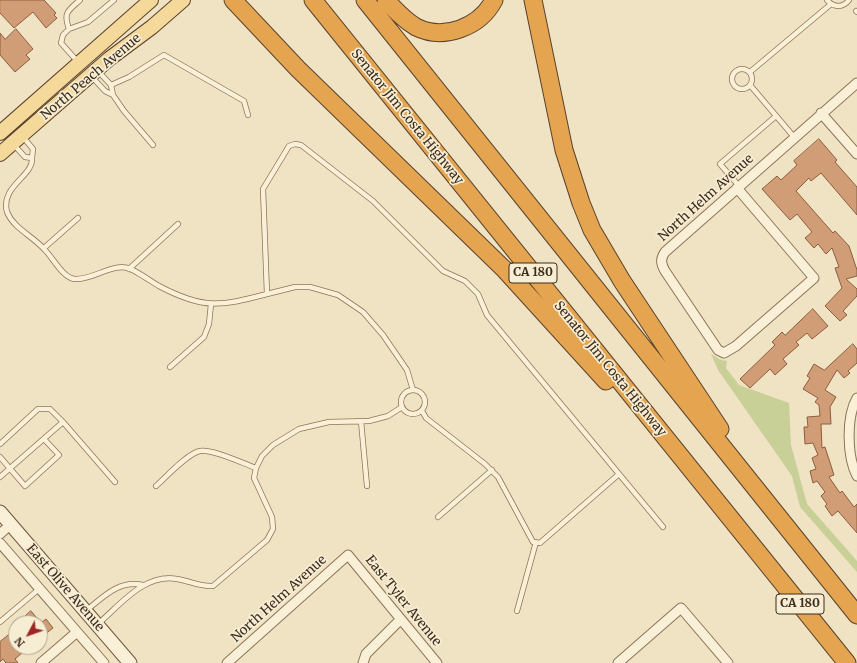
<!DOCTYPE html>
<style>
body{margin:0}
#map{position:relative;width:857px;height:663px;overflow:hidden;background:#f0e3c3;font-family:Merriweather,serif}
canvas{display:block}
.north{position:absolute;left:8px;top:615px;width:40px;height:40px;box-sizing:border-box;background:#f7edd3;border:1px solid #aca08b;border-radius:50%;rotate:229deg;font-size:11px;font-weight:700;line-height:16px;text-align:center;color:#3b2c1e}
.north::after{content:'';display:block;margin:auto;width:14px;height:18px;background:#9e2626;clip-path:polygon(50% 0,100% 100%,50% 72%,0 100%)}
</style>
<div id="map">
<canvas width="857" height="663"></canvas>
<div class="north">N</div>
</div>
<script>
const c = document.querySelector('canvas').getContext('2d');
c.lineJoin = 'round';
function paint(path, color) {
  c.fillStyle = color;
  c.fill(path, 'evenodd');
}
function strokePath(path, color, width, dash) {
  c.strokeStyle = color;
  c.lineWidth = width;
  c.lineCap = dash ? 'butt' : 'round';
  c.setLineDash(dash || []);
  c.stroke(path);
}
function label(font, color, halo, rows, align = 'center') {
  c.font = font + ' Merriweather,serif';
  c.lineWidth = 3.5;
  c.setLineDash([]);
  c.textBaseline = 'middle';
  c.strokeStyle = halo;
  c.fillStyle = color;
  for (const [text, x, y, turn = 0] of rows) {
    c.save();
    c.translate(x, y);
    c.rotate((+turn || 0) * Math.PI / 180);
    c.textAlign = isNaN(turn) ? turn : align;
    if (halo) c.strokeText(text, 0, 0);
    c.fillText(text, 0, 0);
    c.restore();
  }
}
const green = new Path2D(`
 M 711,354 L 721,360 L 727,361 L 726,368 L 739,385 L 789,403 L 791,445 L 807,504 L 857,561 L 857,572 L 800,507 L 792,476 L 718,370 Z`);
const building = new Path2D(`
 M 0,0 L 44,0 L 56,13 L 54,15 L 57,18 L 46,28 L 33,12 L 14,28 L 0,13 Z
 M 16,29 L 33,49 L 26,55 L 30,59 L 15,72 L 0,55 L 0,33 L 5,39 Z
 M 819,139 L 837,160 L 835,162 L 857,187 L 857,215 L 821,173 L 811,181 L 809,178 L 796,191 L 833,233 L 835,231 L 849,246 L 857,270 L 857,276 L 846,279 L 857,289 L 857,296 L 843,311 L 847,315 L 840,321 L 825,306 L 842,288 L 835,268 L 839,267 L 832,248 L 826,254 L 818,244 L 814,248 L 805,238 L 812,232 L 797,214 L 790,220 L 762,189 L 777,176 L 781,180 L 797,165 L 794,161 Z
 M 813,309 L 828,326 L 812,339 L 807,333 L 796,342 L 799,345 L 783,359 L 787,364 L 775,375 L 770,369 L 750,388 L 740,379 L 775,345 L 772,342 L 782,332 L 785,335 Z
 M 853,344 L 857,349 L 857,363 L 848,371 L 850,373 L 844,378 L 837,370 L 825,390 L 836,397 L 830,407 L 831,424 L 821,424 L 822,448 L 825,447 L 834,475 L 829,477 L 840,493 L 842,491 L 854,507 L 857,504 L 857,533 L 838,511 L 832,516 L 825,506 L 827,504 L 821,496 L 825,492 L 817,481 L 813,483 L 810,471 L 816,469 L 812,458 L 818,455 L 813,443 L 805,444 L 804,427 L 808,427 L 807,417 L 820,416 L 819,405 L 815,402 L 818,398 L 803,389 L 810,378 L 807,376 L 814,364 L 824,370 Z
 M 31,611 L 41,623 L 46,619 L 53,628 L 40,638 L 41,623 L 18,623 Z
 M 16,629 L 16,647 L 29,647 L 15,659 L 18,663 L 6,663 L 3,659 L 0,662 L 0,642 Z`);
const service = new Path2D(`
 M 827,0 C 834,8 843,8 849,0
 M 856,11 L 857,12
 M 69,29 C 63,12 68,11 80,0
 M 78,62 L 61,43 L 63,35 L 69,29 L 88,22 L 114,0
 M732 79a10 10 0 1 1 20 0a10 10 0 1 1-20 0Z
 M 98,71 L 111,85 L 113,95 L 124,111 L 153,145
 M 750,72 L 831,4
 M 92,77 L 105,91 L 113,95
 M 111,85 L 129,77 L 164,55 L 244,101 L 248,115
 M 750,85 L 794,137
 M 14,145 L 25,157 L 32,158 L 33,149 L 23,137
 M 32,158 C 34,176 0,186 7,212 C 14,229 33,236 45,250 C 53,258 63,278 75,279 C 93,280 110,264 128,268 C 135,270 152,282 159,286 C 204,310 221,306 267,294 L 263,189 L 289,146 L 295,144 L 301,145 L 373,201 L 443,271 L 465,281 L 478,294 L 487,315 L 663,527
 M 739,186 L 720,164 L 776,116
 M 44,248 L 78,218
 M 129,269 L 178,224
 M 267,294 L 295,287 L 310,287 L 338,295 L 363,312 L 383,335 L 407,370 L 413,390
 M 170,367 L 204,337 L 209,324 L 211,304
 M401 402a12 12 0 1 1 24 0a12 12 0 1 1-24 0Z
 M 422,411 L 426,418 L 485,464 L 498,477 L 533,542 L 540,543 L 619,474
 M 361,421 L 367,486
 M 63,422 L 115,482
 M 0,444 L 38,409 L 50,409 L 63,422 L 0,477
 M 0,457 L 25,486 L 59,455 L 44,439
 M 156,486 C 166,477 188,453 200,451 C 213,449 242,463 256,468
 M 438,517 L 492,470
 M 87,610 C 104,596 119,580 143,585
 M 517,611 L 536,542
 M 0,622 L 39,589
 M 99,623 C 121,604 145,573 177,579 C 190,581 200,587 213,586 L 267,540 L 273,529 L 272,517 L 254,478 L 256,468 L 262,456 L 273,445 L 299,429 L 329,422 L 369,421 L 388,416 L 402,407`);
const minor = new Path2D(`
 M 821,113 L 857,154
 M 737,188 L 814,278 L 736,346 L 724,353 L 718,350 L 714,344 L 665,271 C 661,264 660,259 665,252 L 857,83
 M 857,398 C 846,417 847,457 857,476
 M 0,534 L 11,524
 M 0,543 L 104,663
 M 41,663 L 77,632
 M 227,663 L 348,555 L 437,663
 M 363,663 L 366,654 L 400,620
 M 618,663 L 681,608 L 728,663`);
const secondary = new Path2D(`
 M 0,512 L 130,663`);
const primary = new Path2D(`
 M 0,133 L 151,0
 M 0,154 L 109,59 L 152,27 L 183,0`);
const motorway = new Path2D(`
 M 233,0 L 298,69 L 505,270 L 606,381
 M 313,0 L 847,663
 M 365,0 L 857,615
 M 386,0 C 395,10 404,20 416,27 C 444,41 480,27 494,0
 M 533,0 L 564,150 L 581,203 L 592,230 L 622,281 L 720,429`);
const shields = [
 [533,273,48],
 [800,604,48]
];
const shieldNames = [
 ["CA 180",533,273],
 ["CA 180",800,604]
];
const streetNames = [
 ["North Peach Avenue",91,77,-40],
 ["Senator Jim Costa Highway",407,117,51],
 ["North Helm Avenue",706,198,-42],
 ["Senator Jim Costa Highway",610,369,51],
 ["East Olive Avenue",65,588,49],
 ["North Helm Avenue",279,599,-42],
 ["East Tyler Avenue",403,601,51]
];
paint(green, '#c8cf97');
paint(building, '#d09d77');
strokePath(building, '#8c5d3d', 1);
strokePath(service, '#8c7459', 6);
strokePath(minor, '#8c7459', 11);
strokePath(secondary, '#6e553c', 15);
strokePath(primary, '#5a422d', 16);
strokePath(motorway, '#5a422d', 19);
strokePath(service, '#faf0d7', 4.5);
strokePath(minor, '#faf0d7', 9);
strokePath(secondary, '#faf0d7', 13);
strokePath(primary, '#f5d99a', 14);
strokePath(motorway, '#e4a450', 17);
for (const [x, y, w] of shields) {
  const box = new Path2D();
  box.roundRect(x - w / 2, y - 10, w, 20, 3);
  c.fillStyle = '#f7edd3';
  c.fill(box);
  strokePath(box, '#3b2c1e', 1);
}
label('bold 12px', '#3b2c1e', null, shieldNames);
label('13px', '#3b2c1e', '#f7edd3', streetNames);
</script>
